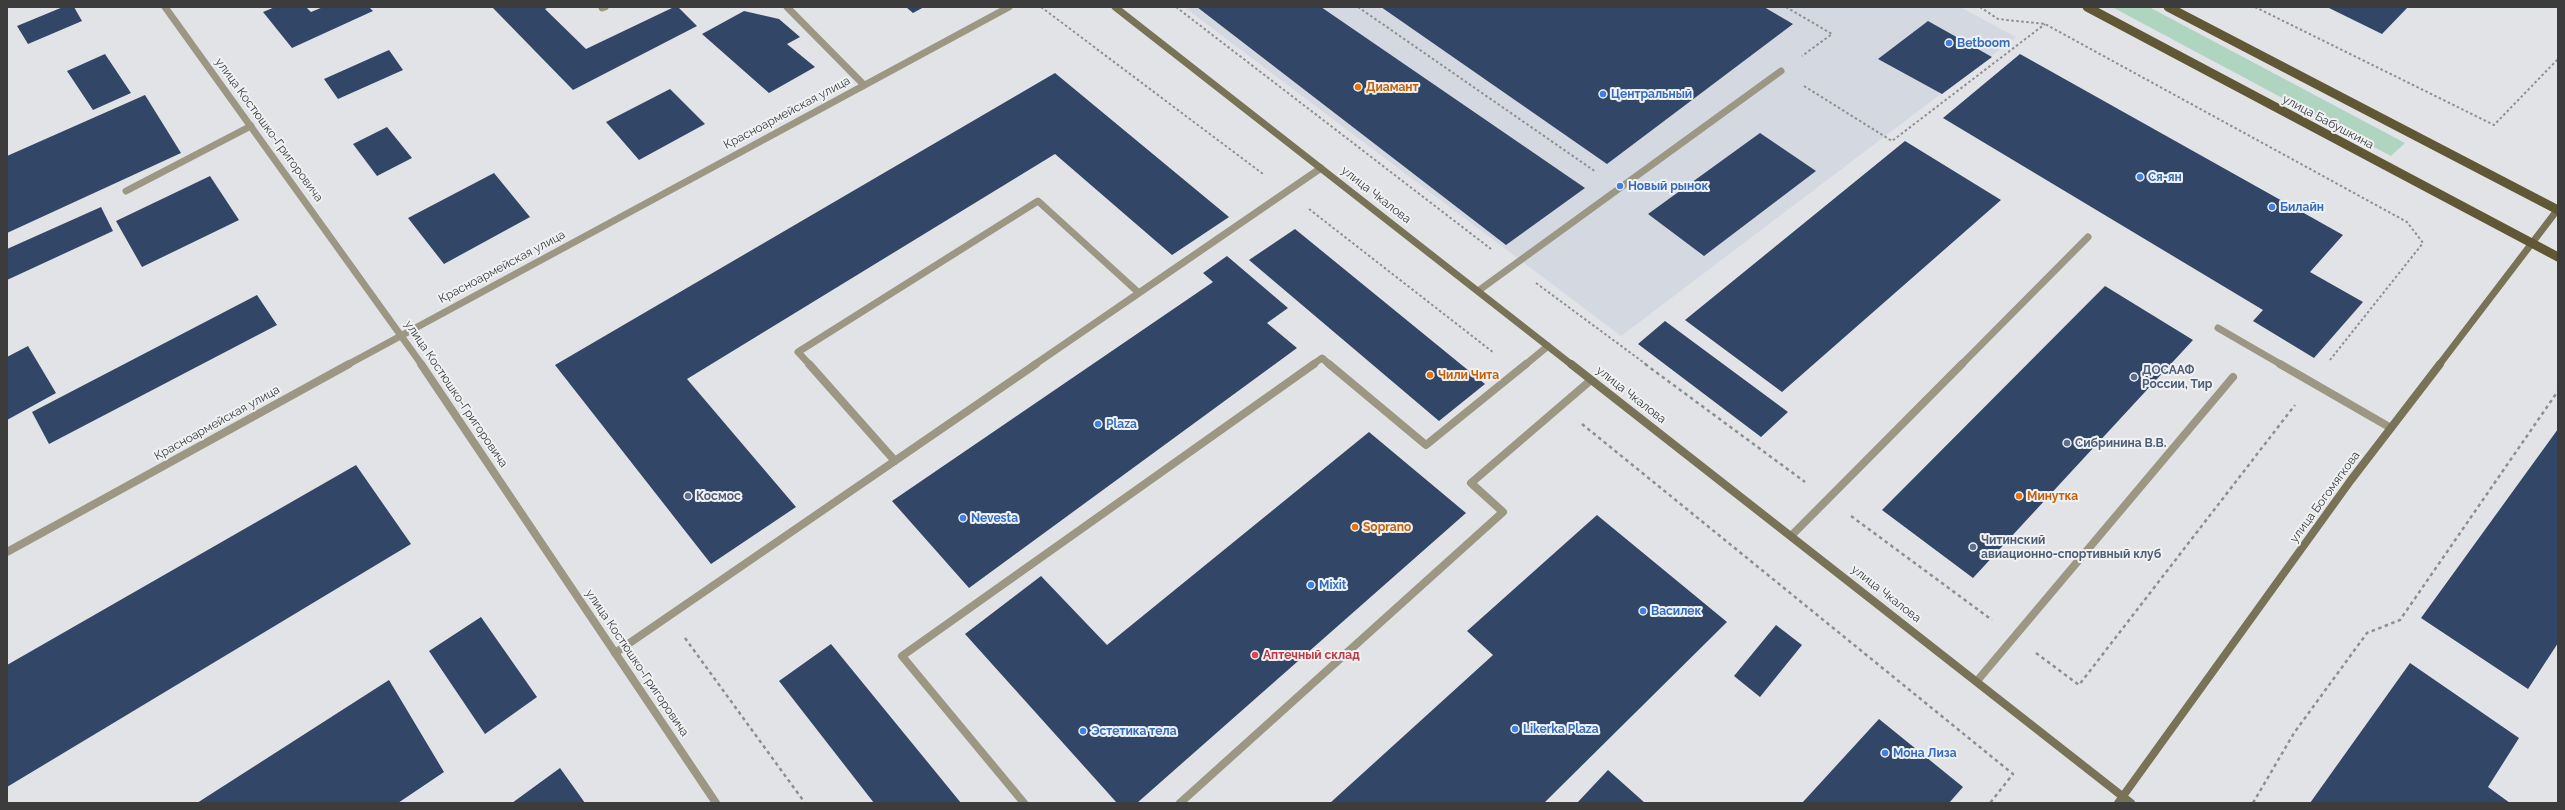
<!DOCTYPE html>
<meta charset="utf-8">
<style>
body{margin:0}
#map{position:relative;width:2565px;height:810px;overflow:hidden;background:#e2e3e6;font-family:Raleway,sans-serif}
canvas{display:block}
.frame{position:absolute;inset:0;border:8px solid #3c3c3d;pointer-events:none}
</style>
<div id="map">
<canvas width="2565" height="810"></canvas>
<div class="frame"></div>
</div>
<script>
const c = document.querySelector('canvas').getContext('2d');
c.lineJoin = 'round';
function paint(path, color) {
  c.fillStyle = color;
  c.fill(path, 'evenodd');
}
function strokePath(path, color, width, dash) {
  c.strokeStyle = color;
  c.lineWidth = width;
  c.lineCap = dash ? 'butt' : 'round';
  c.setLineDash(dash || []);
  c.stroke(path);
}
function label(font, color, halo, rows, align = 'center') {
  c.font = font + ' Raleway,sans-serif';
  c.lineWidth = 4;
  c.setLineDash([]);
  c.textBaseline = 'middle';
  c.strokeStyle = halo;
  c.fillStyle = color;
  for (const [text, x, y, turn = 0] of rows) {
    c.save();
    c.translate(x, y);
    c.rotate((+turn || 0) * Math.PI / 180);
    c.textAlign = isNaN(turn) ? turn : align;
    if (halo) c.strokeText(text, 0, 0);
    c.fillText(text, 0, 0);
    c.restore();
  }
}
const built = new Path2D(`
 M 1184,7 L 1960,7 L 2016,37 L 1621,336 Z`);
const green = new Path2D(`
 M 2112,7 L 2149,7 L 2405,143 L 2391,156 Z`);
const building = new Path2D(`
 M 63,7 L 74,7 L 82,21 L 28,44 L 17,26 Z
 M 275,7 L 306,7 L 311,12 L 323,7 L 369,7 L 373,11 L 292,48 L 263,12 Z
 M 549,7 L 545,9 L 586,49 L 674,7 L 678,7 L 697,26 L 573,90 L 493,8 Z
 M 906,7 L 924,7 L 913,13 Z
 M 1197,7 L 1321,7 L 1585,188 L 1506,245 Z
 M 1381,7 L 1764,7 L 1793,24 L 1607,164 Z
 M 2327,7 L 2408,7 L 2382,34 Z
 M 744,11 L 779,19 L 800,37 L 787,44 L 815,67 L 769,93 L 702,34 Z
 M 1928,21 L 1992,57 L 1942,94 L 1878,59 Z
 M 389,50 L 403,70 L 338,99 L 324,79 Z
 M 105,54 L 131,93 L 93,110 L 67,71 Z
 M 2020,54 L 2343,235 L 2310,272 L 2363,302 L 2314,358 L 2253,321 L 2263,310 L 1943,118 Z
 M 1055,73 L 1229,217 L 1172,255 L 1055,154 L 687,379 L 796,507 L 711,564 L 555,365 Z
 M 670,89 L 705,124 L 639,160 L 606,122 Z
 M 145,95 L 181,153 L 7,233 L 7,156 Z
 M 387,127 L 412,158 L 377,176 L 353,144 Z
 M 1760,133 L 1816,171 L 1704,256 L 1648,214 Z
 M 1905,141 L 2001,200 L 1782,392 L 1685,320 Z
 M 494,173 L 530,217 L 444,264 L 408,218 Z
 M 210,176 L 239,220 L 142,267 L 116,221 Z
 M 101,207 L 113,231 L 7,280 L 7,249 Z
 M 1295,229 L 1485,384 L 1439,421 L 1249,260 Z
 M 1227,256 L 1288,308 L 1267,323 L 1297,348 L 969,588 L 892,501 L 1213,282 L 1203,273 Z
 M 2105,286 L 2193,340 L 1973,578 L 1882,510 Z
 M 257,295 L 277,325 L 49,444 L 32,412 Z
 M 1665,321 L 1788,412 L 1761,437 L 1638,344 Z
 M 28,346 L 56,393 L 7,420 L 7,357 Z
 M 2558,429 L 2558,643 L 2528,689 L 2421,618 Z
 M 1369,432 L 1466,513 L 1137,803 L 1117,803 L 965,634 L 1041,576 L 1107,645 Z
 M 356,465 L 411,544 L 7,787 L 7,665 Z
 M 1597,515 L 1727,622 L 1544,803 L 1330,803 L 1493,655 L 1467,631 Z
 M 481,617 L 537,697 L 485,734 L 429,651 Z
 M 1776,625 L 1802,645 L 1760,697 L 1734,676 Z
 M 831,644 L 961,803 L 874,803 L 779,681 Z
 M 2410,663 L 2519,738 L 2488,787 L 2510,803 L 2310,803 Z
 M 389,680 L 444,772 L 398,803 L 197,803 Z
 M 1879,719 L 1963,787 L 1949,803 L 1802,803 Z
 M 560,768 L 585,803 L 512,803 Z
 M 1608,770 L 1645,803 L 1577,803 Z`);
const pathFar1 = new Path2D(`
 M 1041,7 L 1263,174
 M 1176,7 L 1491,249
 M 1358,7 L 1596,172
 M 1786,7 L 1832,34 L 1802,56
 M 1980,7 L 1998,19 L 2045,24 L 2407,222 L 2423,243 L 2330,360
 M 2255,7 L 2494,125 L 2558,59
 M 1804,86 L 1892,141 L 2045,24
 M 1309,209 L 1494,353
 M 1536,283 L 1647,365`);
const path = new Path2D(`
 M 1645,364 L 1805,482
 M 1582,424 L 2013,774 L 1990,803
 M 1851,516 L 1992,620
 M 685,638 L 805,803
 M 2036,653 L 2079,685 L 2295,405
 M 2253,803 L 2294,733 L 2367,633 L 2400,620 L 2558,391`);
const serviceFar1 = new Path2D(`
 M 787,7 L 864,85
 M 602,8 L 605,7
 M 126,191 L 251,126
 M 1478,291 L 1781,71
 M 2218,328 L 2282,365
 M 810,365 L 798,352 L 1038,201 L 1139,293
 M 1034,365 L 1321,168
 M 1312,365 L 1322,358 L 1330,365
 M 1525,365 L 1548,346
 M 1961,365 L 2088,237`);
const service = new Path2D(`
 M 809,364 L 895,461
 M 1329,364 L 1426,445 L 1526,364
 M 2280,364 L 2391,428
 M 1791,536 L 1962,364
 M 615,653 L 1036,364
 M 1977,681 L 2233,377
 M 1024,803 L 902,656 L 1314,364
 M 1180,803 L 1503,512 L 1471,483 L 1591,380`);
const minorFar1 = new Path2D(`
 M 165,7 L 422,365
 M 347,365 L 1009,7`);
const minor = new Path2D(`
 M 421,364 L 716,803
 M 7,552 L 349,364`);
const secondaryFar1 = new Path2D(`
 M 1115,7 L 1572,365
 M 2439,365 L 2558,209`);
const secondary = new Path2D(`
 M 1571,364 L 2131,803
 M 2118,803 L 2351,480 L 2440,364`);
const primary = new Path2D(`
 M 2087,7 L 2558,257
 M 2168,7 L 2558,210`);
const markers = [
 [1949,43,4,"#3f7fe0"],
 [1358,87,4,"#e8710a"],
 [1603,94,4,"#3f7fe0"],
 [2140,177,4,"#3f7fe0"],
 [1620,186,4,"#3f7fe0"],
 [2272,207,4,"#3f7fe0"],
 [1430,375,4,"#e8710a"],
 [2134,377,4,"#5c6f8a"],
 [1098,424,4,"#3f7fe0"],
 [2067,443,4,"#5c6f8a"],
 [688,496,4,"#5c6f8a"],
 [2019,496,4,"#e8710a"],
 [963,518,4,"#3f7fe0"],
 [1355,527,4,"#e8710a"],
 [1973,547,4,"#5c6f8a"],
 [1311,585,4,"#3f7fe0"],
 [1643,611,4,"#3f7fe0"],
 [1255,655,4,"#e0444e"],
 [1515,729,4,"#3f7fe0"],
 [1083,731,4,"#3f7fe0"],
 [1885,753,4,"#3f7fe0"]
];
const shopNames = [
 ["Betboom",1957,43],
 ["Центральный",1611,94],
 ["Ся-ян",2148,177],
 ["Новый рынок",1628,186],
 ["Билайн",2280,207],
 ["Plaza",1106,424],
 ["Nevesta",971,518],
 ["Mixit",1319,585],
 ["Василек",1651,611],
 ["Likerka Plaza",1523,729],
 ["Эстетика тела",1091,731],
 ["Мона Лиза",1893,753]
];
const foodNames = [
 ["Диамант",1366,87],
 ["Чили Чита",1438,375],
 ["Минутка",2027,496],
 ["Soprano",1363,527]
];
const streetNames = [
 ["Красноармейская улица",787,113,-28],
 ["улица Бабушкина",2328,122,28],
 ["улица Костюшко-Григоровича",269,130,54],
 ["улица Чкалова",1376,195,38],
 ["Красноармейская улица",502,267,-28],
 ["улица Костюшко-Григоровича",456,394,56],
 ["улица Чкалова",1631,395,38],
 ["Красноармейская улица",217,423,-29],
 ["улица Богомягкова",2325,497,-54],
 ["улица Чкалова",1886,594,38],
 ["улица Костюшко-Григоровича",637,663,56]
];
const serviceNames = [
 ["ДОСААФ",2142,370],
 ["России, Тир",2142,384],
 ["Сибринина В.В.",2075,443],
 ["Космос",696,496],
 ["Читинский",1981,540],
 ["авиационно-спортивный клуб",1981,554]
];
const healthNames = [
 ["Аптечный склад",1263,655]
];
paint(built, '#d3d8e1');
paint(green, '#afd4c0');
paint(building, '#324768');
strokePath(pathFar1, '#8e8e90', 2, [2.5, 2.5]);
strokePath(path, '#8e8e90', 2.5, [3.5, 3.5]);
strokePath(serviceFar1, '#9b9783', 7);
strokePath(service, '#9b9783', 8);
strokePath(minorFar1, '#9b9783', 7);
strokePath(minor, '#9b9783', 8);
strokePath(secondaryFar1, '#787256', 7);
strokePath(secondary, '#787256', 8);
strokePath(primary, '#605835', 9);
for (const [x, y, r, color] of markers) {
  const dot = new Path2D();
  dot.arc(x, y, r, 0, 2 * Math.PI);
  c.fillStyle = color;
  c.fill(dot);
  strokePath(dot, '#eff1f3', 1.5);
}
label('bold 12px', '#366cbe', '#eff1f3', shopNames, 'left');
label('bold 12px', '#c56008', '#eff1f3', foodNames, 'left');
label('12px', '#3c3c3d', '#eff1f3', streetNames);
label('bold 12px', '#4e5e75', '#eff1f3', serviceNames, 'left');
label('bold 12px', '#be3a42', '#eff1f3', healthNames, 'left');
</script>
